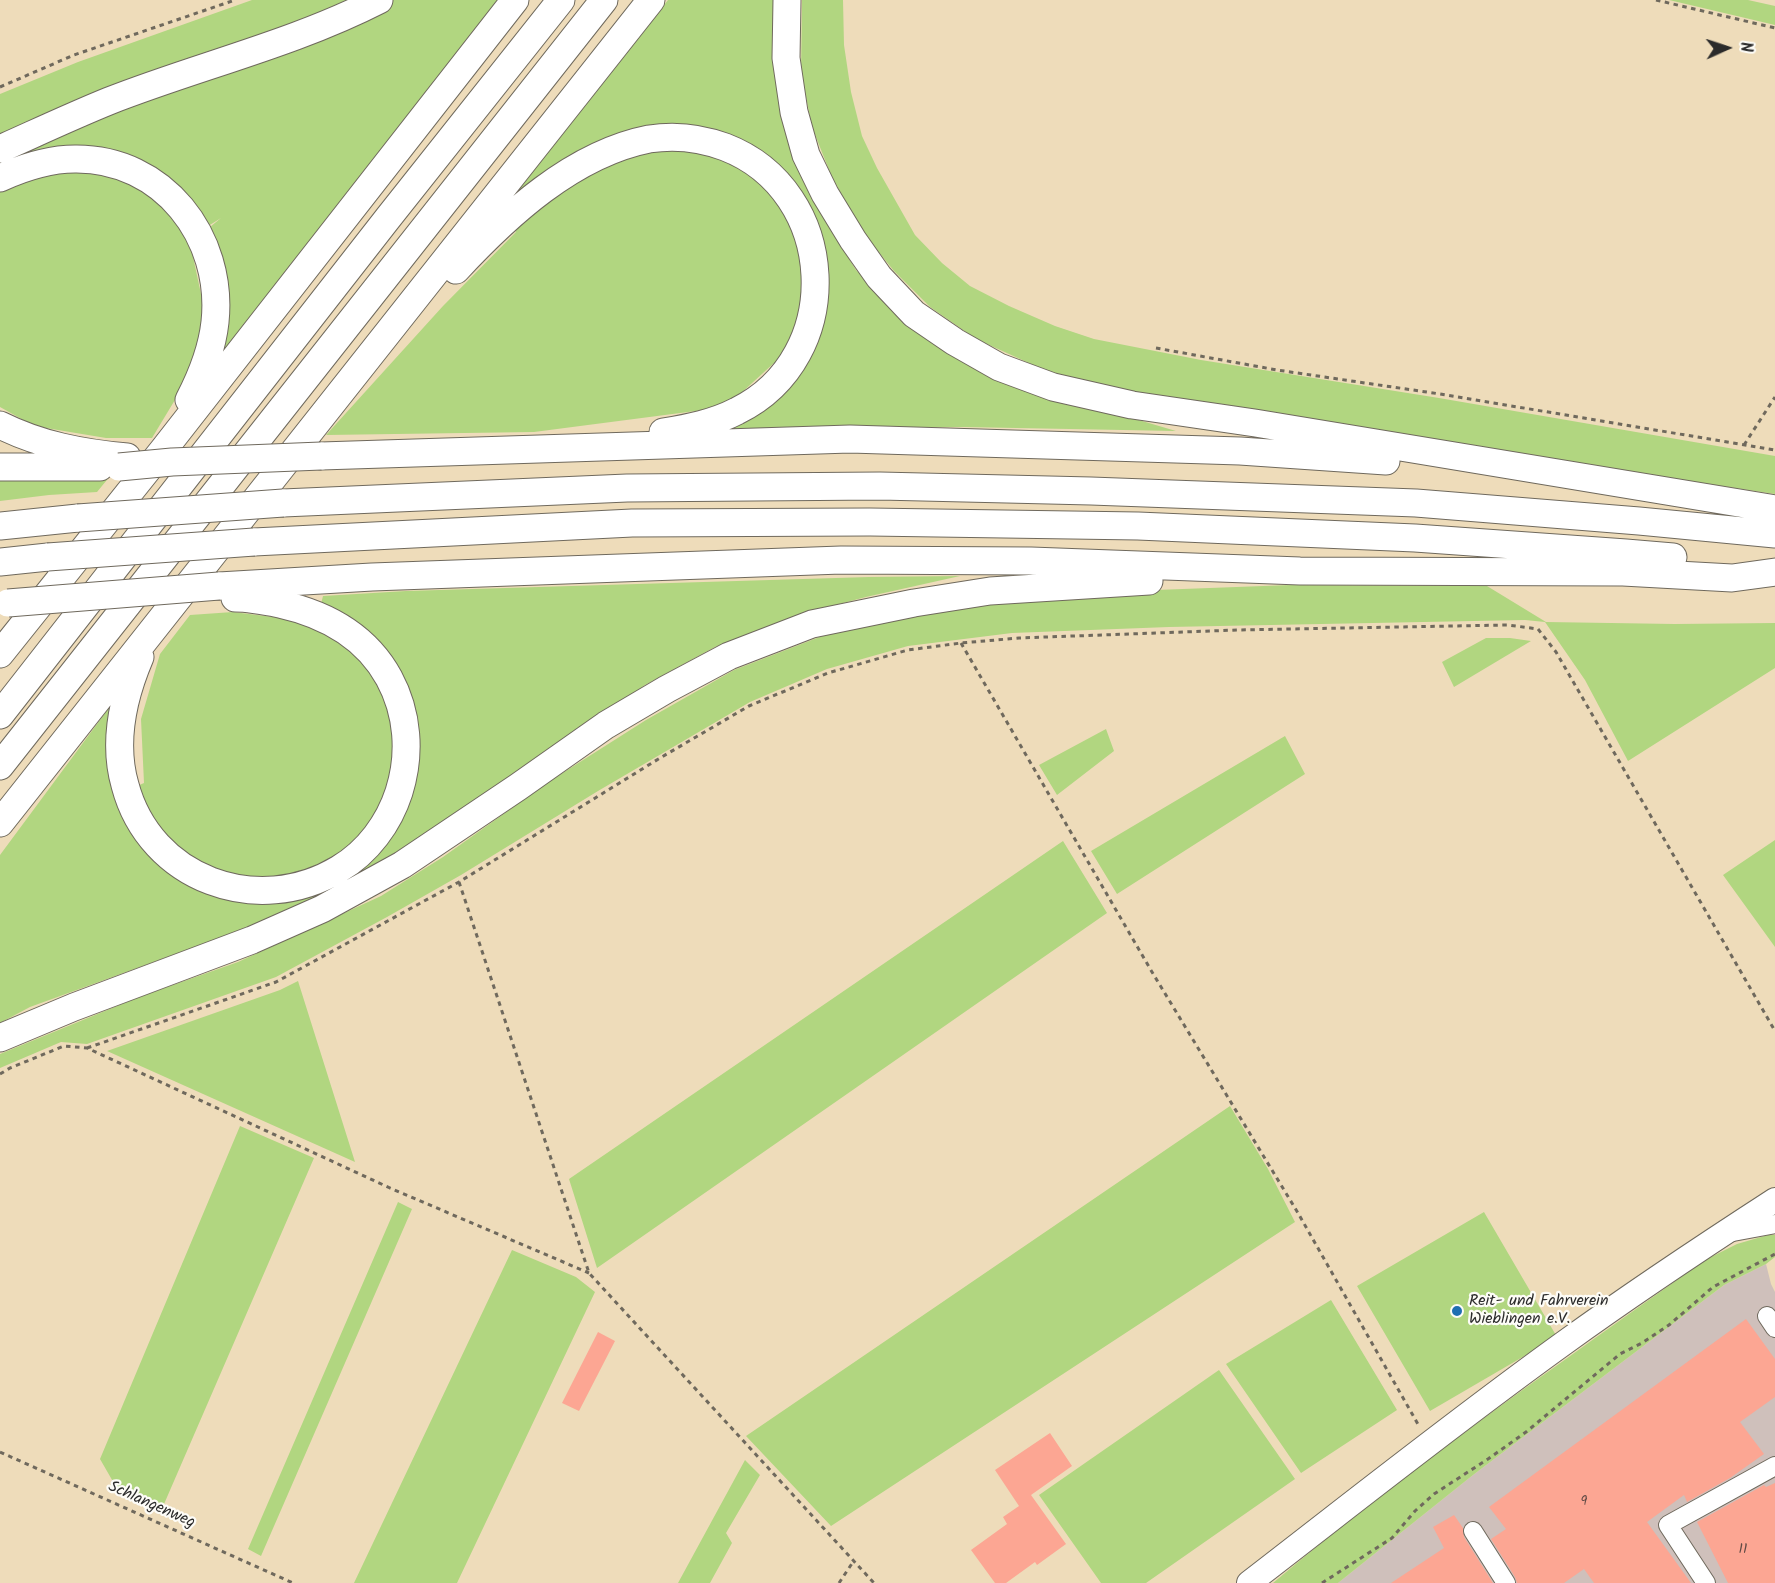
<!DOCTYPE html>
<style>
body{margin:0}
#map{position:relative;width:1775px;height:1583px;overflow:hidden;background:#eedcba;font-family:Kalam,sans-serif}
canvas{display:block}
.north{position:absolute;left:1697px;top:18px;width:60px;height:60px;-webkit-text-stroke:4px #fdfcf7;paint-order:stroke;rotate:87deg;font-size:16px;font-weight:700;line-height:24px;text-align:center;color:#2b2b2b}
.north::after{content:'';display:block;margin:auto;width:21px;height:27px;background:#2b2b2b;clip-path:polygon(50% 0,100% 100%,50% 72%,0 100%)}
</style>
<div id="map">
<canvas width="1775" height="1583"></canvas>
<div class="north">N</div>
</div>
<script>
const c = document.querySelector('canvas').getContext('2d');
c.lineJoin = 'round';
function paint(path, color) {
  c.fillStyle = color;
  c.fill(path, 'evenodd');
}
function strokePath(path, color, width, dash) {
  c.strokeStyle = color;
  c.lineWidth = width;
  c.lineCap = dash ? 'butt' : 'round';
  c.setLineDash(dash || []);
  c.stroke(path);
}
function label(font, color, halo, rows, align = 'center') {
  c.font = font + ' Kalam,sans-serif';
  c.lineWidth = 4.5;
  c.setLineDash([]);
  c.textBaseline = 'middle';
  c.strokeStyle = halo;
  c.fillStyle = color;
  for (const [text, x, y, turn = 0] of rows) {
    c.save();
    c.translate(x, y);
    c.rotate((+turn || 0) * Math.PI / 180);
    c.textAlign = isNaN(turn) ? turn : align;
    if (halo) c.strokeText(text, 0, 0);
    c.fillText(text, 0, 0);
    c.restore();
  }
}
const industrial = new Path2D(`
 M 1766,1264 L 1771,1284 L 1775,1292 L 1775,1583 L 1338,1583 L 1473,1475 L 1724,1285 Z`);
const green = new Path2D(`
 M 252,0 L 500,0 L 220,355 L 228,284 L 210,227 L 221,218 L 189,238 L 204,308 L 193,370 L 152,438 L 106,438 L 34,426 L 0,407 L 0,94 L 78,62 Z
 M 668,0 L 777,0 L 804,180 L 819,211 L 856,270 L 903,316 L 1115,413 L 1176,431 L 963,427 L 727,429 L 779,395 L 801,372 L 774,363 L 739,395 L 711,409 L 534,432 L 326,435 L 443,306 L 516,232 L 501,208 L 558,140 Z
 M 802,0 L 843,0 L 844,45 L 851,92 L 862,136 L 877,168 L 915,235 L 942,263 L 970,286 L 1009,306 L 1055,326 L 1094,339 L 1201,360 L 1439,398 L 1775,456 L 1775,494 L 1501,453 L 1103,389 L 1042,369 L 976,339 L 930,307 L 894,271 L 860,229 L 831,175 L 812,127 L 801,72 Z
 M 1669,0 L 1748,0 L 1775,6 L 1775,25 Z
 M 0,474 L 111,475 L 97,492 L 49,495 L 0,501 Z
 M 960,576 L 866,597 L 801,614 L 715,647 L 645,685 L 510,780 L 360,875 L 291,910 L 217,939 L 30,1007 L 0,1023 L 0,855 L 117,697 L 118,794 L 144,783 L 141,719 L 160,654 L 190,615 L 233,612 L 289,619 L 321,604 L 323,596 L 406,591 L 869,577 Z
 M 1290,585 L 1487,586 L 1546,622 L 1675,624 L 1775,623 L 1775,668 L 1628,761 L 1585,680 L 1545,622 L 1525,620 L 1169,627 L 1012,633 L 908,646 L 827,669 L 750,702 L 598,791 L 461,875 L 387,917 L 276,977 L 87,1044 L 61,1042 L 0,1068 L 0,1054 L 139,997 L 238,962 L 381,896 L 443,857 L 550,781 L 646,720 L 734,670 L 822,636 L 920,611 L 1129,591 Z
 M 1486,638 L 1510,638 L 1531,641 L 1454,687 L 1442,662 Z
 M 1106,729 L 1114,751 L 1057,795 L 1039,765 Z
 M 1285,736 L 1305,774 L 1117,894 L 1091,851 Z
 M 1775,840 L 1775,947 L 1723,875 Z
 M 1063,841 L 1107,913 L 597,1268 L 569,1179 Z
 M 298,981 L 355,1162 L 107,1051 L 280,990 Z
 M 1230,1106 L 1268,1169 L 1295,1222 L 831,1526 L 746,1436 Z
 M 240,1126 L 314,1158 L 161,1511 L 119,1492 L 100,1459 Z
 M 398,1202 L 412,1209 L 261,1556 L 248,1549 Z
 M 1484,1212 L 1557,1337 L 1430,1411 L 1357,1286 Z
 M 1768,1235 L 1775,1235 L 1775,1257 L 1766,1264 L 1724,1285 L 1473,1475 L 1338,1583 L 1273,1583 C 1410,1467 1559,1364 1705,1260 L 1737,1244 Z
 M 512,1250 L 576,1277 L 595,1292 L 457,1583 L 354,1583 Z
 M 1331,1300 L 1397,1410 L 1301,1473 L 1226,1364 Z
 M 1219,1370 L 1295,1479 L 1146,1583 L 1101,1583 L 1039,1495 Z
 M 745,1460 L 760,1475 L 726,1533 L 732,1543 L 710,1583 L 678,1583 Z`);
const building = new Path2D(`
 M 1746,1319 L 1775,1359 L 1775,1397 L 1740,1422 L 1764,1454 L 1730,1478 L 1687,1502 L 1684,1495 L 1647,1522 L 1691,1583 L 1594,1583 L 1584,1569 L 1564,1583 L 1517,1583 L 1515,1577 L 1491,1539 L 1506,1529 L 1489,1507 Z
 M 598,1332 L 615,1341 L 579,1411 L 562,1403 Z
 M 1050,1433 L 1072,1466 L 1031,1495 L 1066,1544 L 1037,1565 L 1035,1562 L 1006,1583 L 995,1583 L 971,1550 L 1007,1524 L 1003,1517 L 1019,1506 L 995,1470 Z
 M 1775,1483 L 1775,1583 L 1728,1583 L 1697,1522 L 1764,1485 L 1766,1487 Z
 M 1454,1515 L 1463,1528 L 1464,1537 L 1493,1583 L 1391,1583 L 1444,1548 L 1433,1527 Z`);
const path = new Path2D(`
 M 1656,0 L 1775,28
 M 0,87 L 74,55 L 235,0
 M 1156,348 L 1277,370 L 1440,394 L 1775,450
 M 1744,445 L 1775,397
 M 961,643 L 1152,972 L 1298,1213 L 1419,1426
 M 459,882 L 589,1273 L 874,1583
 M 87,1048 L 276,982 L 459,882 L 660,758 L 749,706 L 828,673 L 908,650 L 961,643 L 1019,638 L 1238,630 L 1508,625 L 1538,629 L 1556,652 L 1775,1031
 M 0,1074 L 10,1068 L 64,1046 L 87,1048 L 390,1188 L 589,1273
 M 0,1452 L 293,1583
 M 839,1583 L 853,1562
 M 1322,1583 L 1392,1538 L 1415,1511 L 1434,1494 L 1488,1459 L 1526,1432 L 1620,1354 L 1642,1343 L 1669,1325 L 1713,1287 L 1775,1254`);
const minor = new Path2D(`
 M 1733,1232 L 1775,1224
 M 1767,1316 L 1775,1328
 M 1473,1531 L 1506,1583
 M 1706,1583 L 1668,1525 L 1775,1466`);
const major = new Path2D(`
 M 1249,1583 C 1354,1502 1457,1420 1564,1343 C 1633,1293 1704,1246 1775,1200`);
const highway = new Path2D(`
 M 787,0 L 786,58 L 794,112 L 806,155 L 825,194 L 853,240 L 879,277 L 914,314 L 955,342 L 999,367 L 1053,387 L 1132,405 L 1255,423 L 1775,509
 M 0,149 C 36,133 72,116 109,101 C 198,66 293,44 379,0
 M 0,178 C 24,167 48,159 75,159 C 163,158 224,237 215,322 C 212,350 202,375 189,400
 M 456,270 C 507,215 573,154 649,139 C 674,135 701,138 725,147 C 839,191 847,357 737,411 C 714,423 688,428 663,432
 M 0,425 C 40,445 82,453 127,457
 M 321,456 L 850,439 L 1240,451 L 1386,461
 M 0,467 L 100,467
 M 283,503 L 627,488 L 880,486 L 1091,491 L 1416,503 L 1639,521 L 1775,534
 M 0,526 L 78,518
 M 254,542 L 632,523 L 870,522 L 1138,526 L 1415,538 L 1626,553 L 1673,557
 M 0,562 L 48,557
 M 219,586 L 372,577 L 841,560 L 1031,561 L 1300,571 L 1623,572 L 1732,578 L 1775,572
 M 0,654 L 164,449 L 515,0
 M 140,657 C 123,697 113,743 125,785 C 150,880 258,918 339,869 C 368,852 389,823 399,792 C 411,754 408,713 389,678 C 366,636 325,614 280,604 C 265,601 250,598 235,598
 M 0,715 L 388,218 L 561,0
 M 0,766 L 604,0
 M 0,823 L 651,0
 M 0,1038 L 74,1007 L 252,940 L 322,909 L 402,865 L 518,787 L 606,725 L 667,689 L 729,656 L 812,624 L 914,603 L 990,591 L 1149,581`);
const highwayBridge = new Path2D(`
 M 119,467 L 172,462 L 321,456
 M 78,518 L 283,503
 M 48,557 L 254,542
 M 8,603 L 219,586`);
const markers = [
 [1457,1311,6,"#1f6fb2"]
];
const numberNames = [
 ["9",1584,1503],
 ["11",1743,1551]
];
const poiNames = [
 ["Reit- und Fahrverein",1469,1302],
 ["Wieblingen e.V.",1469,1320]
];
const streetNames = [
 ["Schlangenweg",151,1506,24]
];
paint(industrial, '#cfc0bb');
paint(green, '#b1d680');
paint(building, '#fca693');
strokePath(minor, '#6f695d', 20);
strokePath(major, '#6f695d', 26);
strokePath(highway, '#6f695d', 29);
strokePath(path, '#6f695d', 3, [4.5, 4.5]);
strokePath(minor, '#fff', 18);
strokePath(major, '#fff', 24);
strokePath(highway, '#fff', 27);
strokePath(highwayBridge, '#6f695d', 29, []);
strokePath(highwayBridge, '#fff', 27);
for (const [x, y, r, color] of markers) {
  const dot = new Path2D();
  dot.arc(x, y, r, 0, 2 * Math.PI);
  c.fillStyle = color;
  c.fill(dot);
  strokePath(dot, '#fdfcf7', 2);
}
label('14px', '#5f4a45', null, numberNames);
label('16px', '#2b2b2b', '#fdfcf7', poiNames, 'left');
label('16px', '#2b2b2b', '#fdfcf7', streetNames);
</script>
